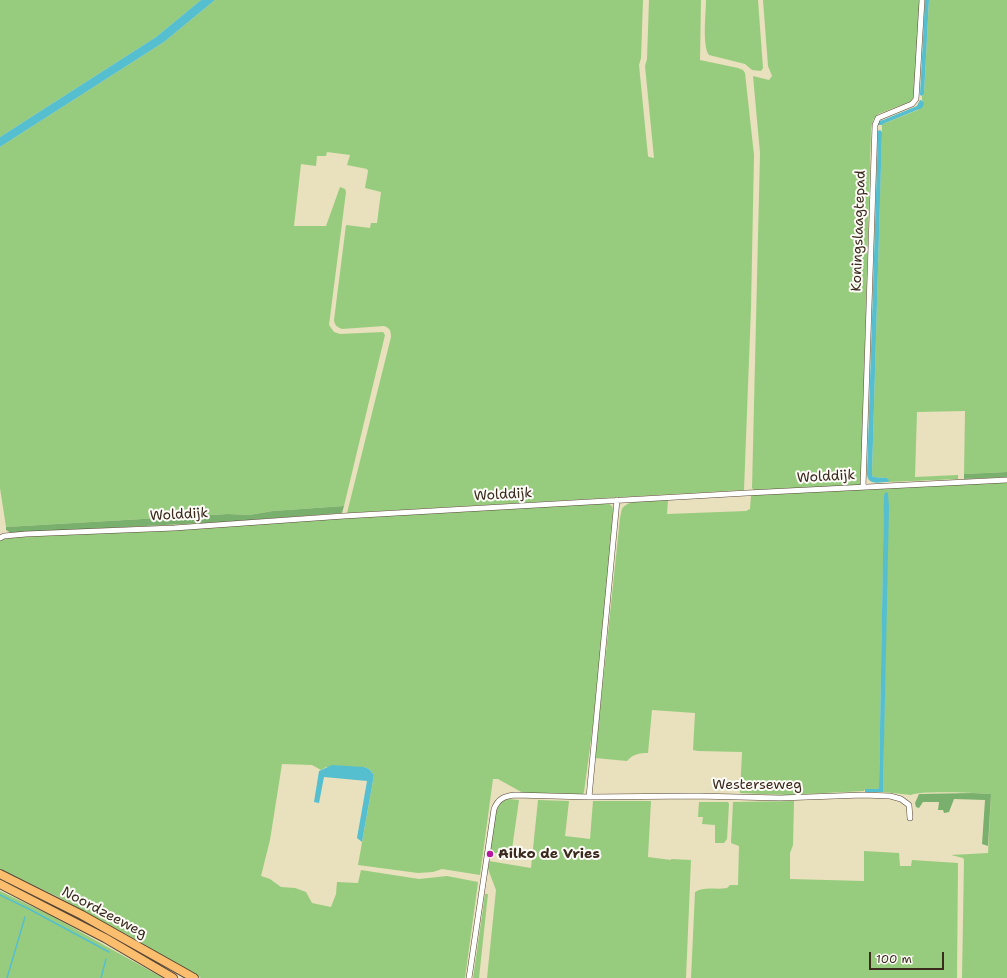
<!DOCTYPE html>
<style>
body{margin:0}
#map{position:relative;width:1007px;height:978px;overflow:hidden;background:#e9e0bd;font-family:"Shantell Sans",sans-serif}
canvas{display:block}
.scale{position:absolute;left:869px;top:952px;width:75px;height:18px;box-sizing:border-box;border:2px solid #3b2a1e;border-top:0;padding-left:5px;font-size:12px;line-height:14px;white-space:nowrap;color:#3b2a1e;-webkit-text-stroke:3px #fdfcf7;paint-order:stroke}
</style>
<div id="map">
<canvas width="1007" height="978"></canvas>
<div class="scale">100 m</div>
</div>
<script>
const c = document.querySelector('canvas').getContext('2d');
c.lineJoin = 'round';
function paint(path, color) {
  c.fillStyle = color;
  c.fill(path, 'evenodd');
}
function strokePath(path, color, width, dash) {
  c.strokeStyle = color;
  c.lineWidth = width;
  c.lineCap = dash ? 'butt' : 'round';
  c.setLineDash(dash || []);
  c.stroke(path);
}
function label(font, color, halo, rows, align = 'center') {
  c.font = font + ' "Shantell Sans",sans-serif';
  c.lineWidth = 4;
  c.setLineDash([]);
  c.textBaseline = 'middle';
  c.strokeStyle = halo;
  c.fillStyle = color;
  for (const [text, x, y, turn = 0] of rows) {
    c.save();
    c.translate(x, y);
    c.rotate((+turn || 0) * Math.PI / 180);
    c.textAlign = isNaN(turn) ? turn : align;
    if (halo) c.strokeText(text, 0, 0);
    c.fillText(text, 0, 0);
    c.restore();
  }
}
const green = new Path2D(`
 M 0,0 L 201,0 L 156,37 L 0,137 Z
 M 215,0 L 643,0 L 641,58 L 639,65 L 648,156 L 649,157 L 654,158 L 645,66 L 647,59 L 649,0 L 701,0 L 700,60 L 738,68 L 743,70 L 745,73 L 754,155 L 751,308 L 744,490 L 347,513 L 391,337 C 391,331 390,328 384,326 L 342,329 C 337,327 335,326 334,320 L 346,225 L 370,228 L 371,223 L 377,223 L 381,192 L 365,188 L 368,171 L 367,169 L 347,165 L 350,155 L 327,152 L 326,156 L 317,156 L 316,166 L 301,164 L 294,226 L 326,226 L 340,187 L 345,189 L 346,192 L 329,325 L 334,332 L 340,334 L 383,332 L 385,335 L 344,506 L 273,511 L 249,515 L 228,514 L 6,527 L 0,488 L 0,147 L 164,42 Z
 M 706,0 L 758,0 L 763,68 L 761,71 L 752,70 L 745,64 L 709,55 C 702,46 706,13 706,0 Z
 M 763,0 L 920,0 L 914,97 L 912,101 L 878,114 L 873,120 L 871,129 L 861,485 L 754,490 L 752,488 L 760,153 L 753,76 L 769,80 L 772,76 L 768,66 Z
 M 929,0 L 1007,0 L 1007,472 L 964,474 L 965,411 L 917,412 L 915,477 L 958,475 L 958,479 L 888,482 L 888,479 L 887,478 L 873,477 L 872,474 L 882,128 L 882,125 L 885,123 L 918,110 L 923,101 L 922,100 L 922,96 L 924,94 Z
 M 1007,482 L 1007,978 L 962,978 L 964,860 L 963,858 L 951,855 L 988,853 L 991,794 C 976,793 921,790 911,795 L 883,792 L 888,493 L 884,509 L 879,787 L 878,789 L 865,789 L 864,791 L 786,795 L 740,793 L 742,752 L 698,751 L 693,750 L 695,713 L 652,710 L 648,753 C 639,753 633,754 627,761 L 595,758 L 620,518 C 621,515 621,511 622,509 C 629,498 656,500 668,500 L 667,514 L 746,511 L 750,509 L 751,495 Z
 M 608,503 L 612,506 L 613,510 L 612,532 L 593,725 L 584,792 L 583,794 L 523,793 L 498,779 L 493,779 L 480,875 L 442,869 L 433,872 L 418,873 L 358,865 L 374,775 L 369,769 L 364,767 L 326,767 L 321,770 L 312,765 L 282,764 L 270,840 L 261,876 L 270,879 L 281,887 L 295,888 L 306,892 L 312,903 L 331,907 L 336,894 L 337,882 L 358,883 L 361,870 L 419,879 L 447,876 L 478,882 L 465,978 L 201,978 L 126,934 L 60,898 L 0,869 L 0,540 L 11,538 L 26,536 L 398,514 Z
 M 508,799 L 519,800 L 511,856 L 490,852 C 491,842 494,807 501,802 C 503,800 505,800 508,799 Z
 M 538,800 L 569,801 L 565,836 L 590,839 L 593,801 L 651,801 L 648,857 L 671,860 L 671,859 L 691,860 L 686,978 L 487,978 L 496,890 L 488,869 L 489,861 L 531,868 Z
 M 794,801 L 793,845 L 790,853 L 790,879 L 864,881 L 864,851 L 899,853 L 900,866 L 911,866 L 912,860 L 958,863 L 957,978 L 691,978 L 695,892 C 704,886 716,890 727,888 L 730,885 L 738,885 L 739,846 L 731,843 L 733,802 Z
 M 699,802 L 728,802 L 729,804 L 727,839 L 724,843 L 715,843 L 715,825 L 702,824 L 703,817 L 698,817 Z
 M 0,891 L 52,916 L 163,978 L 0,978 Z
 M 485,894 L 488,894 L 479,978 L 473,978 Z`);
const forest = new Path2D(`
 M 1007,472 L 1007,477 L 964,479 L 964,474 Z
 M 344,506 L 342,513 L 223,522 L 11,533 L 6,530 L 6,527 L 228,514 L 249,515 L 273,511 Z
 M 972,793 L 991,794 L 988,846 L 982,844 L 985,800 L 954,799 L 949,812 L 944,813 L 943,810 L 938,810 L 939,802 L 923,802 L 919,808 L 916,807 L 915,803 L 919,794 Z`);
const water = new Path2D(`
 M 201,0 L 215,0 L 164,42 L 0,147 L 0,137 L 156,37 Z
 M 925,0 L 929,0 L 924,94 L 922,96 L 920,95 L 920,94 Z
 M 920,100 L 923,101 L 924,104 L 922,108 L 885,123 L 882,125 L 878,125 L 879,121 L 883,120 L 917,106 Z
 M 880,130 L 882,132 L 872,474 L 873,477 L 887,478 L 889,480 L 888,482 C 879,482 868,486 867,474 L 878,131 Z
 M 886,492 L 888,493 L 889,508 L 883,792 L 865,792 L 865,789 L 878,789 L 879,787 L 884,495 Z
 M 332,765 L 364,767 L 369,769 L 374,775 L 362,842 L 357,838 L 367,781 L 324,777 L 319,803 L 314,802 L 319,771 Z`);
const stream = new Path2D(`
 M 0,895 L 29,909 L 109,952
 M 7,978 L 25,917
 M 101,978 L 106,959`);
const minor = new Path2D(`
 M 863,487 L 875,125 L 878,118 L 912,104 L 916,99 L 922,0
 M 0,538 L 4,536 L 26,534 L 174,528 L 344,516 L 747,493 L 1007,480
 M 589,797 L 617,500
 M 469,978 L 494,809 C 498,799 504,796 515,795 L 589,797 L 697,796 L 780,798 L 863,795 L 890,796 L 901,799 L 909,805 L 910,818`);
const highway = new Path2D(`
 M 0,874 L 82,915 L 194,978
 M 0,884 L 105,938 L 173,978`);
const markers = [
 [490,854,4,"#b5179e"]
];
const streetNames = [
 ["Koningslaagtepad",859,231,-88],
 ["Wolddijk",826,477,-3],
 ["Wolddijk",503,495,-3],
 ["Wolddijk",179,515,-3],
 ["Westerseweg",757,785],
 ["Noordzeeweg",104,913,28]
];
const poiNames = [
 ["Ailko de Vries",498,854]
];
paint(green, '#97cc7e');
paint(forest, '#79b06d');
paint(water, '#55bfd0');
strokePath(stream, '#55bfd0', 1.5);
strokePath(minor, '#554536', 6);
strokePath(highway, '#554536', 10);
strokePath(minor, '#fff', 5);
strokePath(highway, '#fbbd6e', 8);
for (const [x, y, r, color] of markers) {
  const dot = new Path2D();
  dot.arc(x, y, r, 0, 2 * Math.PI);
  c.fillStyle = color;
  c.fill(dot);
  strokePath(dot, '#fdfcf7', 1.5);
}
label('14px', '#3b2a1e', '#fdfcf7', streetNames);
label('bold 14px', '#3b2a1e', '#fdfcf7', poiNames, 'left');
</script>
